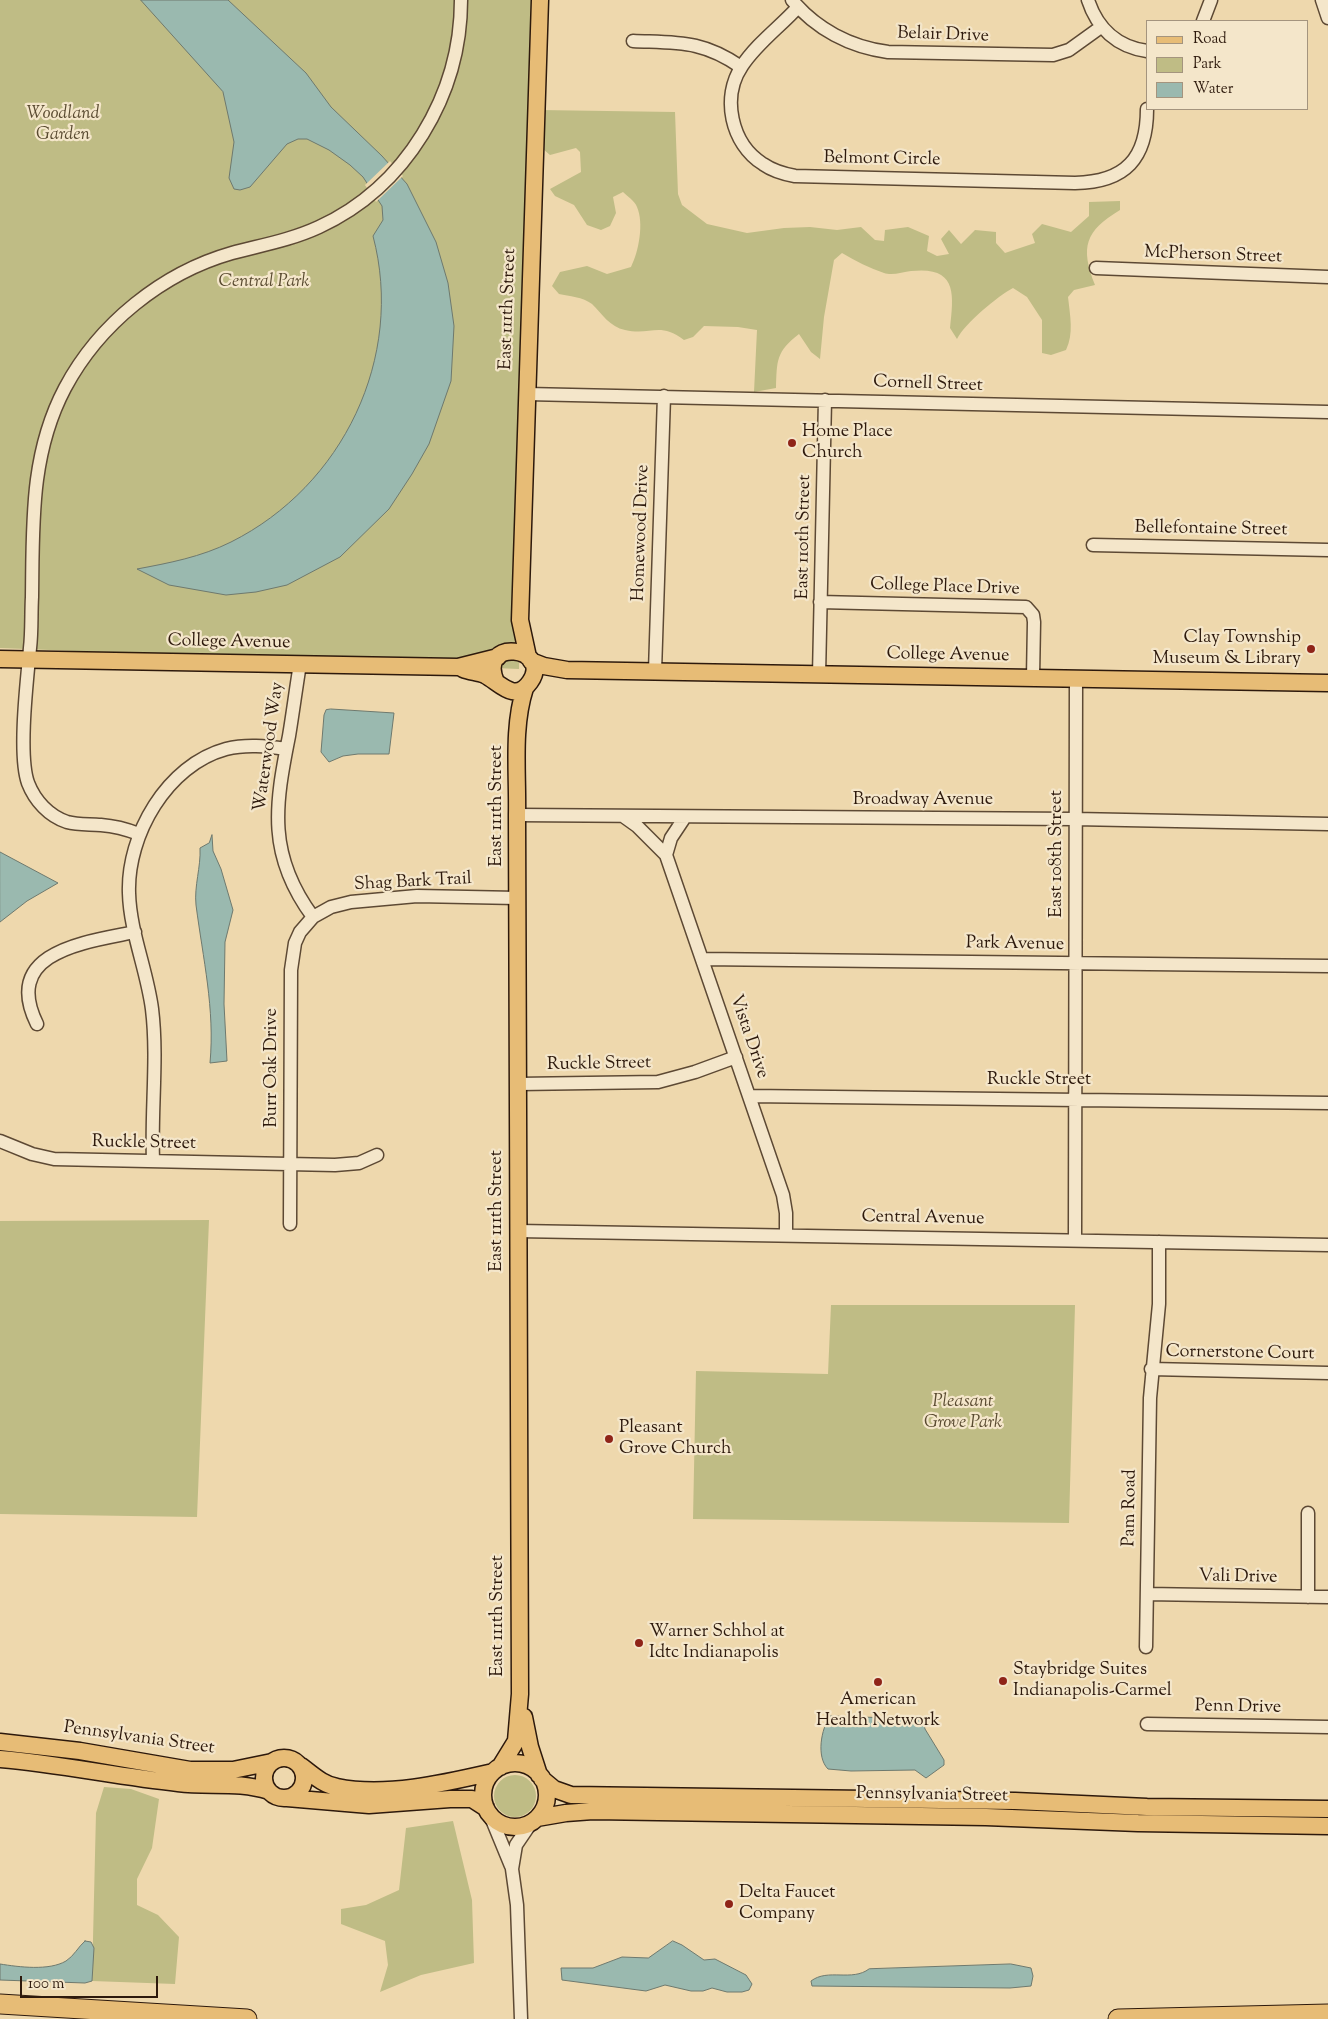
<!DOCTYPE html>
<style>
body{margin:0}
#map{position:relative;width:1328px;height:2019px;overflow:hidden;background:#eed8ad;font-family:"Sorts Mill Goudy",serif}
canvas{display:block}
.legend{position:absolute;left:1146px;top:20px;width:162px;height:90px;box-sizing:border-box;background:#f4e6ca;border:1px solid #a4947e;margin:0;padding:6px 9px;list-style:none;font-size:15px;color:#2d190c}
.legend li{display:flex;align-items:center;gap:10px;height:25px}
.legend b{width:25px;border:1px solid #a4947e}
.scale{position:absolute;left:20px;top:1976px;width:138px;height:22px;box-sizing:border-box;border:2px solid #2d190c;border-top:0;padding-left:6px;font-size:15px;line-height:18px;white-space:nowrap;color:#2d190c;-webkit-text-stroke:4px #f4e6ca;paint-order:stroke}
</style>
<div id="map">
<canvas width="1328" height="2019"></canvas>
<ul class="legend">
<li><b style="height:6px;background:#e7bc76"></b>Road</li>
<li><b style="height:14px;background:#bfbc85"></b>Park</li>
<li><b style="height:14px;background:#9ab9af"></b>Water</li>
</ul>
<div class="scale">100 m</div>
</div>
<script>
const c = document.querySelector('canvas').getContext('2d');
c.lineJoin = 'round';
function paint(path, color) {
  c.fillStyle = color;
  c.fill(path, 'evenodd');
}
function strokePath(path, color, width, dash) {
  c.strokeStyle = color;
  c.lineWidth = width;
  c.lineCap = dash ? 'butt' : 'round';
  c.setLineDash(dash || []);
  c.stroke(path);
}
function label(font, color, halo, rows, align = 'center') {
  c.font = font + ' "Sorts Mill Goudy",serif';
  c.lineWidth = 4.5;
  c.setLineDash([]);
  c.textBaseline = 'middle';
  c.strokeStyle = halo;
  c.fillStyle = color;
  for (const [text, x, y, turn = 0] of rows) {
    c.save();
    c.translate(x, y);
    c.rotate((+turn || 0) * Math.PI / 180);
    c.textAlign = isNaN(turn) ? turn : align;
    if (halo) c.strokeText(text, 0, 0);
    c.fillText(text, 0, 0);
    c.restore();
  }
}
const green = new Path2D(`
 M 0,0 L 534,0 L 519,669 L 0,648 Z
 M 539,110 L 675,112 L 678,194 L 682,205 L 707,224 L 747,233 L 784,228 L 810,227 L 837,230 L 861,227 L 875,240 L 884,241 L 885,230 L 908,227 L 929,236 L 927,251 L 937,256 L 949,254 L 941,239 L 949,230 L 961,244 L 975,230 L 996,232 L 996,243 L 1005,253 L 1035,243 L 1032,234 L 1042,224 L 1071,232 L 1089,216 L 1089,202 L 1120,201 L 1120,210 C 1085,231 1080,247 1095,285 L 1074,290 L 1068,297 C 1070,315 1074,334 1066,350 L 1051,355 L 1042,353 L 1042,320 L 1027,297 L 1013,288 C 998,296 965,323 957,339 L 950,328 C 954,293 957,266 911,271 C 903,272 892,276 884,273 C 870,268 855,261 842,253 L 834,260 L 824,317 L 820,359 L 811,352 L 799,334 C 776,352 777,360 776,388 L 754,392 L 757,330 L 738,327 L 704,326 L 693,337 L 684,340 C 659,321 651,336 625,330 C 610,327 602,314 592,304 C 583,297 569,296 559,294 L 552,286 L 560,272 L 587,266 L 607,274 L 631,267 C 639,251 644,223 637,207 C 635,201 627,196 623,192 L 613,197 L 616,213 L 610,226 L 601,230 L 587,225 L 574,205 L 555,196 L 550,189 L 581,172 L 580,152 L 576,148 L 550,155 L 543,149 Z
 M 209,1220 L 197,1517 L 0,1514 L 0,1221 Z
 M 831,1305 L 1075,1305 L 1069,1523 L 693,1519 L 696,1371 L 828,1374 Z
 M494 1796a21 21 0 1 1 42 0a21 21 0 1 1-42 0Z
 M 104,1787 L 131,1789 L 159,1799 L 152,1848 L 137,1879 L 137,1905 L 158,1915 L 179,1937 L 175,1984 L 92,1981 L 96,1813 Z
 M 453,1821 L 472,1900 L 474,1963 L 421,1975 L 380,1992 L 388,1965 L 385,1941 L 341,1924 L 341,1909 L 366,1905 L 399,1890 L 406,1828 Z`);
const water = new Path2D(`
 M 141,0 L 228,0 L 306,73 L 331,107 L 382,156 L 407,184 L 436,242 L 448,283 L 454,326 L 451,381 L 429,444 L 412,474 L 389,509 L 340,557 L 287,585 L 256,592 L 226,595 L 169,585 L 137,569 C 169,563 201,557 231,542 C 343,486 405,357 373,236 L 383,220 L 382,206 L 363,177 L 350,165 L 329,150 L 307,139 L 298,139 L 287,144 L 250,187 L 240,190 L 234,189 L 229,178 L 234,142 L 223,92 Z
 M 331,709 L 394,713 L 389,754 L 358,754 L 343,756 L 329,762 L 321,752 L 324,715 L 326,710 Z
 M 212,835 L 213,851 L 221,869 L 233,910 L 225,942 L 224,1004 L 227,1061 L 210,1063 C 215,1009 203,959 196,905 C 194,886 201,867 200,848 L 209,843 Z
 M 0,852 L 58,883 L 27,901 L 0,922 Z
 M 830,1716 L 923,1719 L 925,1729 L 944,1760 L 944,1765 L 926,1778 L 915,1770 L 851,1771 L 828,1769 C 816,1757 821,1729 830,1716 Z
 M 85,1941 L 91,1942 L 94,1948 L 92,1981 L 85,1983 L 0,1980 L 0,1964 C 19,1967 49,1971 66,1961 C 74,1956 78,1947 85,1941 Z
 M 673,1941 L 682,1945 L 704,1960 L 715,1959 L 746,1975 L 752,1984 L 749,1990 L 742,1992 L 727,1992 L 712,1988 L 703,1991 L 691,1991 L 665,1985 L 646,1991 L 562,1980 L 561,1968 L 593,1968 L 622,1957 L 648,1958 Z
 M 1011,1964 L 1031,1968 L 1033,1976 L 1031,1986 L 1010,1988 L 812,1986 L 811,1981 C 828,1968 852,1982 869,1969 Z`);
const pier = new Path2D(`
 M 390,161 L 403,176 L 376,202 L 365,185 Z`);
const minor = new Path2D(`
 M 792,0 C 816,29 850,47 888,52 L 1053,55 L 1069,50 L 1101,27
 M 1088,0 C 1097,28 1117,47 1147,51
 M 1322,0 L 1328,18
 M 798,7 C 780,27 757,43 742,66 C 721,97 731,144 763,164 C 773,171 784,174 795,176 L 1075,183 C 1126,182 1147,158 1147,109
 M 1203,21 L 1211,0
 M 633,41 C 678,43 702,40 741,67
 M 1096,268 L 1328,277
 M 527,394 L 1328,412
 M 1093,545 L 1328,550
 M 820,602 L 1026,607 L 1033,615 L 1034,622 L 1033,677
 M 300,664 C 296,688 293,712 289,736 C 275,806 267,855 313,917
 M 655,671 L 664,396
 M 819,675 L 825,400
 M 517,815 L 1075,819 L 1328,824
 M 623,816 L 637,826 L 666,855 L 783,1195 L 786,1213 L 786,1234
 M 139,834 C 126,829 114,826 101,825 C 89,824 78,825 67,822 C 49,816 35,801 28,783 C 18,755 27,680 30,648 C 32,631 31,614 32,597 C 33,524 30,454 65,388 C 99,324 162,273 232,253 C 262,245 291,240 319,227 C 406,187 461,95 461,0
 M 666,855 L 671,838 L 685,817
 M 702,959 L 1328,966
 M 37,1024 C 1,951 87,942 135,932
 M 518,1084 L 658,1082 L 695,1072 L 736,1057
 M 750,1096 L 1328,1103
 M 0,1141 L 32,1154 L 54,1159 L 335,1165 L 359,1163 L 377,1155
 M 153,1160 C 151,1110 158,1058 152,1009 C 147,970 130,932 129,893 C 127,835 167,765 226,749 C 246,744 266,746 286,749
 M 290,1224 L 291,970 L 295,943 L 300,932 L 313,917 L 331,907 L 351,902 L 417,896 L 517,898
 M 518,1231 L 1328,1245
 M 1075,1239 L 1076,679
 M 1151,1369 L 1328,1373
 M 1147,1594 L 1328,1597
 M 1308,1597 L 1308,1513
 M 1146,1647 L 1150,1398 L 1159,1304 L 1159,1242
 M 1147,1724 L 1328,1727
 M 490,1815 L 511,1866
 M 521,2019 L 517,1905 L 512,1869 L 516,1845 L 531,1823`);
const major = new Path2D(`
 M 528,657 L 520,620 L 540,0
 M 0,659 L 458,667 L 498,657
 M 531,661 L 544,666 L 567,670 L 1328,683
 M 463,669 C 470,672 478,672 485,675 C 499,682 515,704 530,682 C 554,647 476,636 496,682
 M 524,1717 L 530,1747 L 539,1775
 M 0,1742 L 80,1751 L 190,1770 L 233,1770 L 272,1762
 M264 1778a20 20 0 1 1 40 0a20 20 0 1 1-40 0Z
 M 0,1759 C 60,1764 119,1777 178,1783 C 209,1787 238,1781 269,1791
 M483 1795a32 32 0 1 1 64 0a32 32 0 1 1-64 0Z
 M 301,1766 C 312,1774 323,1785 337,1787 C 386,1797 445,1783 493,1772
 M 500,1767 L 516,1741 L 520,1694 L 517,815 C 518,774 512,728 525,688
 M 542,1779 L 554,1789 L 571,1795 L 1015,1801 L 1147,1807 L 1328,1809
 M 287,1798 L 369,1805 L 450,1799 L 472,1799 L 486,1808
 M 537,1818 L 566,1813 L 593,1811 L 986,1817 L 1138,1823 L 1328,1826`);
const highway = new Path2D(`
 M 0,2004 L 247,2019
 M 1118,2019 L 1328,2014`);
const markers = [
 [792,443,5,"#8f2418"],
 [1311,649,5,"#8f2418"],
 [609,1439,5,"#8f2418"],
 [639,1643,5,"#8f2418"],
 [1003,1681,5,"#8f2418"],
 [878,1682,5,"#8f2418"],
 [729,1904,5,"#8f2418"]
];
const streetNames = [
 ["Belair Drive",943,36,2],
 ["Belmont Circle",882,160,1],
 ["McPherson Street",1213,256,2],
 ["East 111th Street",509,309,-88],
 ["Cornell Street",928,385,2],
 ["Bellefontaine Street",1211,530,1],
 ["Homewood Drive",642,533,-88],
 ["East 110th Street",805,537,-89],
 ["College Place Drive",945,588,2],
 ["College Avenue",229,643,1],
 ["College Avenue",948,656,1],
 ["Waterwood Way",270,747,-82],
 ["Broadway Avenue",923,801],
 ["East 111th Street",498,806,-90],
 ["East 108th Street",1058,854,-90],
 ["Shag Bark Trail",413,883,-3],
 ["Park Avenue",1015,945,1],
 ["Vista Drive",748,1037,71],
 ["Ruckle Street",599,1065,-1],
 ["Burr Oak Drive",273,1068,-90],
 ["Ruckle Street",1039,1081],
 ["Ruckle Street",144,1144,1],
 ["East 111th Street",498,1211,-90],
 ["Central Avenue",923,1219,1],
 ["Cornerstone Court",1240,1354,1],
 ["Pam Road",1131,1508,-89],
 ["Vali Drive",1238,1578,1],
 ["East 111th Street",499,1616,-90],
 ["Penn Drive",1238,1708,1],
 ["Pennsylvania Street",139,1739,8],
 ["Pennsylvania Street",932,1796,1]
];
const parkNames = [
 ["Woodland",63,115],
 ["Garden",63,136],
 ["Central Park",264,283],
 ["Pleasant",963,1403],
 ["Grove Park",963,1424]
];
const poiNames = [
 ["Home Place",802,433],
 ["Church",802,454],
 ["Clay Township",1301,639,"right"],
 ["Museum & Library",1301,660,"right"],
 ["Pleasant",619,1429],
 ["Grove Church",619,1450],
 ["Warner Schhol at",649,1633],
 ["Idtc Indianapolis",649,1654],
 ["Staybridge Suites",1013,1671],
 ["Indianapolis-Carmel",1013,1692],
 ["American",878,1701,"center"],
 ["Health Network",878,1722,"center"],
 ["Delta Faucet",739,1894],
 ["Company",739,1915]
];
paint(green, '#bfbc85');
paint(water, '#9ab9af');
strokePath(water, '#6e796e', 1);
paint(pier, '#eed8ad');
strokePath(minor, '#5d4934', 15);
strokePath(major, '#2d190c', 19);
strokePath(highway, '#2d190c', 21);
strokePath(minor, '#f4e6ca', 12);
strokePath(major, '#e7bc76', 16);
strokePath(highway, '#e7bc76', 19);
for (const [x, y, r, color] of markers) {
  const dot = new Path2D();
  dot.arc(x, y, r, 0, 2 * Math.PI);
  c.fillStyle = color;
  c.fill(dot);
  strokePath(dot, '#f4e6ca', 2);
}
label('18px', '#2d190c', '#f4e6ca', streetNames);
label('italic 18px', '#594a30', '#f4e6ca', parkNames);
label('18px', '#2d190c', '#f4e6ca', poiNames, 'left');
</script>
